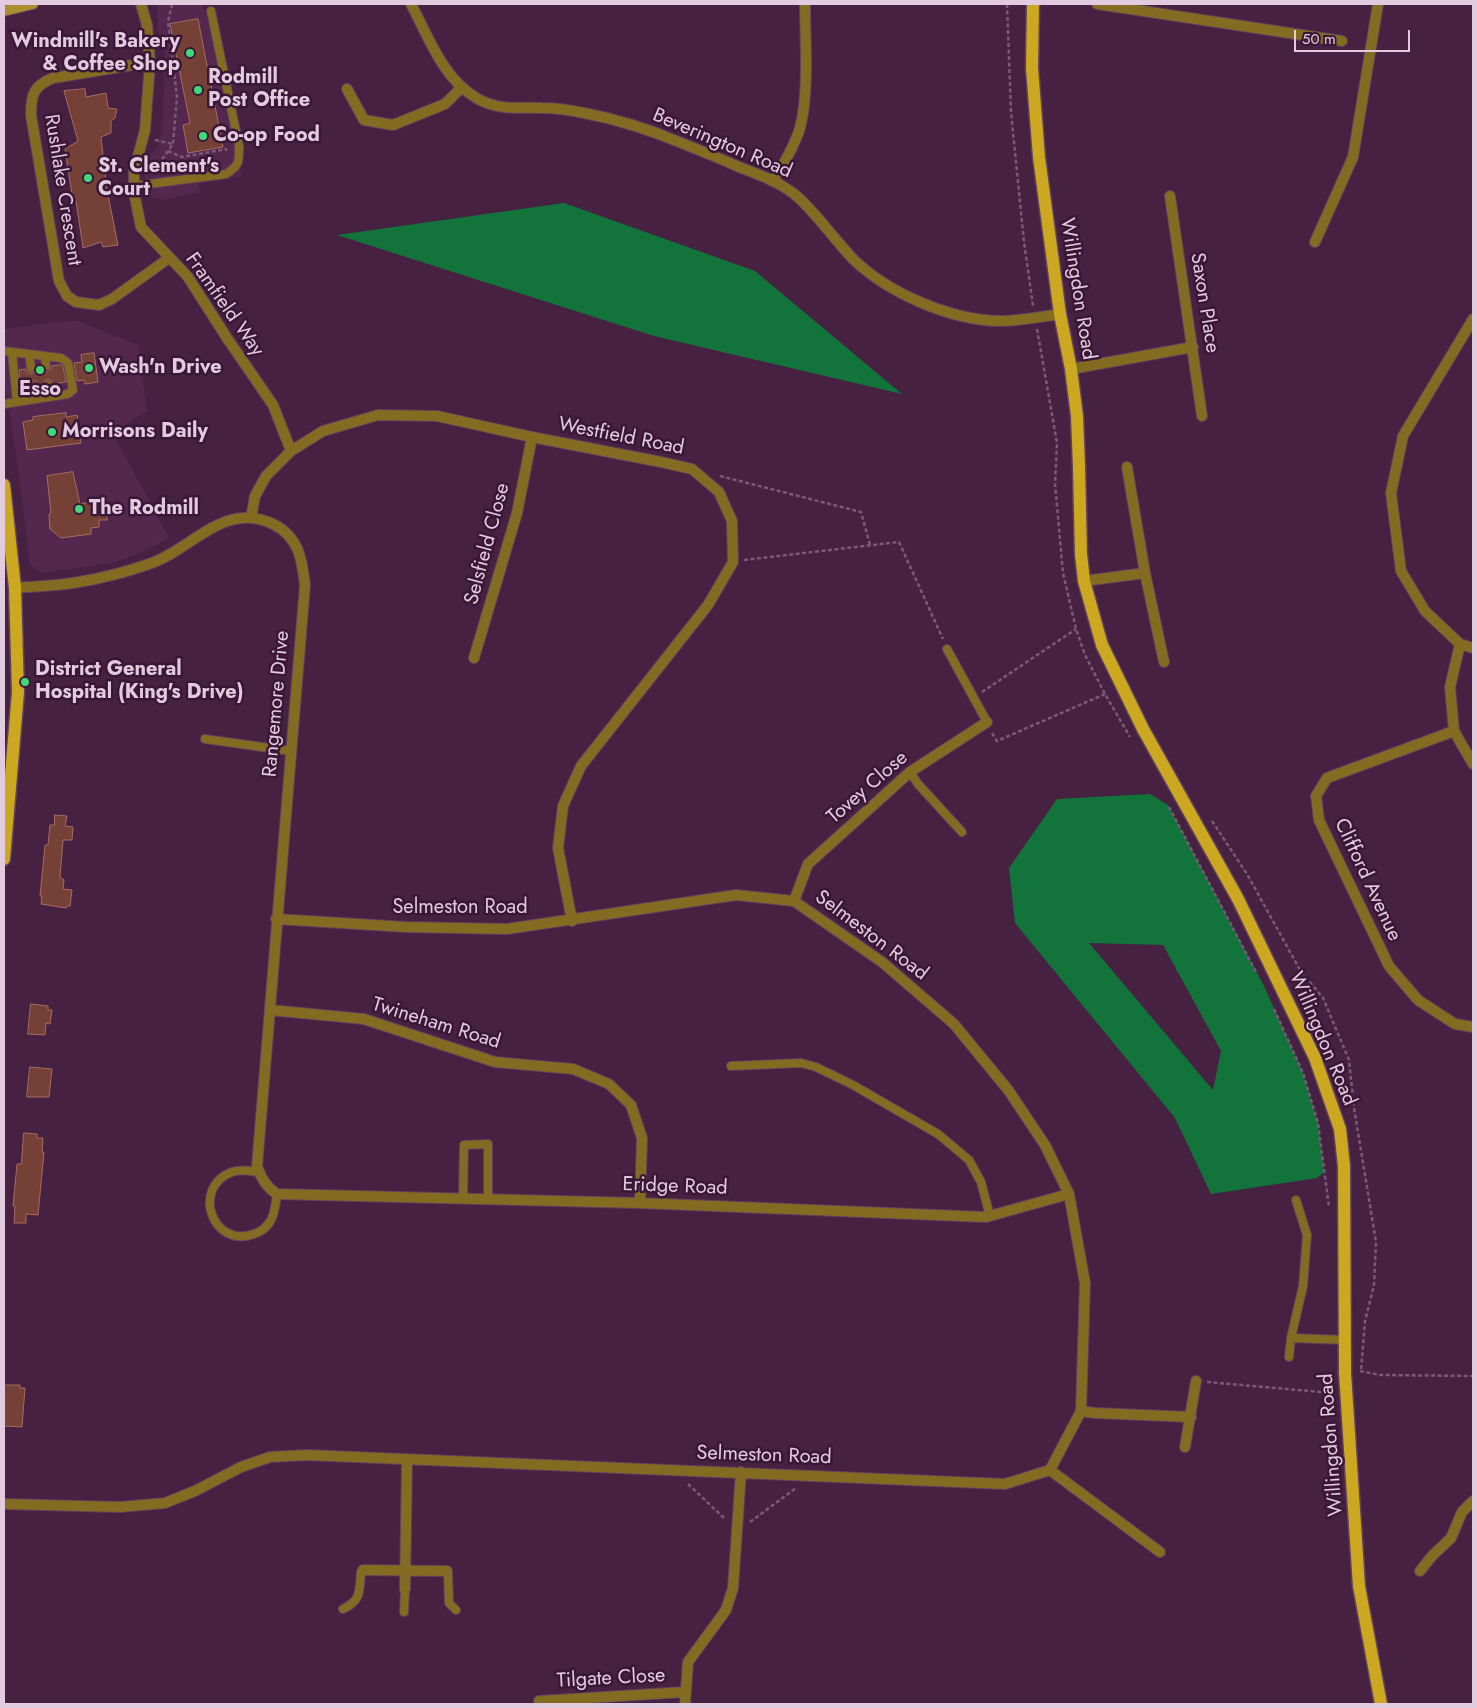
<!DOCTYPE html>
<style>
body{margin:0}
#map{position:relative;width:1477px;height:1708px;overflow:hidden;background:#462142;font-family:Jost,sans-serif}
canvas{display:block}
.frame{position:absolute;inset:0;border:5px solid #e3cbdf;pointer-events:none}
.scale{position:absolute;left:1294px;top:30px;width:116px;height:22px;box-sizing:border-box;border:2px solid #e3cbdf;border-top:0;padding-left:6px;font-size:15px;line-height:18px;white-space:nowrap;color:#e3cbdf;-webkit-text-stroke:4px #3b1737;paint-order:stroke}
</style>
<div id="map">
<canvas width="1477" height="1708"></canvas>
<div class="frame"></div>
<div class="scale">50 m</div>
</div>
<script>
const c = document.querySelector('canvas').getContext('2d');
c.lineJoin = 'round';
function paint(path, color) {
  c.fillStyle = color;
  c.fill(path, 'evenodd');
}
function strokePath(path, color, width, dash) {
  c.strokeStyle = color;
  c.lineWidth = width;
  c.lineCap = dash ? 'butt' : 'round';
  c.setLineDash(dash || []);
  c.stroke(path);
}
function label(font, color, halo, rows, align = 'center') {
  c.font = font + ' Jost,sans-serif';
  c.lineWidth = 5;
  c.setLineDash([]);
  c.textBaseline = 'middle';
  c.strokeStyle = halo;
  c.fillStyle = color;
  for (const [text, x, y, turn = 0] of rows) {
    c.save();
    c.translate(x, y);
    c.rotate((+turn || 0) * Math.PI / 180);
    c.textAlign = isNaN(turn) ? turn : align;
    if (halo) c.strokeText(text, 0, 0);
    c.fillText(text, 0, 0);
    c.restore();
  }
}
const built = new Path2D(`
 M 157,4 L 202,4 L 207,17 L 242,176 L 199,184 L 200,192 L 163,200 L 148,196 L 143,168 L 151,153 L 158,148 L 163,121 L 165,54 L 160,42 L 158,28 Z
 M 78,321 L 138,345 L 147,411 L 113,433 L 169,538 L 143,552 L 112,563 L 41,573 L 30,564 L 17,461 L 4,378 L 4,329 L 54,322 Z`);
const forest = new Path2D(`
 M 564,203 L 755,271 L 902,394 L 654,336 L 337,235 Z
 M 1150,794 L 1168,805 L 1264,986 L 1303,1073 L 1318,1123 L 1324,1172 L 1317,1178 L 1211,1194 L 1175,1118 L 1015,923 L 1009,868 L 1057,799 ZM 1089,943 L 1163,945 L 1221,1051 L 1213,1090 Z`);
const building = new Path2D(`
 M 198,19 L 223,147 L 188,153 L 183,125 L 190,123 L 170,24 Z
 M 85,89 L 86,97 L 106,93 L 108,108 L 117,109 L 115,118 L 111,121 L 111,133 L 101,137 L 107,190 L 118,245 L 103,247 L 101,242 L 83,248 L 76,201 L 73,201 L 65,149 L 78,141 L 64,91 Z
 M 94,353 L 98,382 L 85,384 L 84,380 L 77,381 L 74,363 L 82,362 L 81,355 Z
 M 61,365 L 63,366 L 66,382 L 54,384 L 52,381 L 48,379 L 44,381 L 42,385 L 39,386 L 36,381 L 32,380 L 28,383 L 27,387 L 21,388 L 19,370 L 25,369 L 27,372 L 31,374 L 35,372 L 37,368 L 41,367 L 43,371 L 47,371 L 51,369 L 52,366 Z
 M 66,413 L 66,417 L 77,415 L 81,443 L 27,450 L 23,422 L 33,420 L 33,417 Z
 M 73,472 L 80,504 L 106,499 L 107,520 L 99,520 L 99,527 L 91,528 L 91,534 L 61,538 L 50,529 L 49,514 L 51,513 L 47,476 Z
 M 55,815 L 67,816 L 65,826 L 73,827 L 72,840 L 63,840 L 60,877 L 64,880 L 63,889 L 72,890 L 70,906 L 67,906 L 66,908 L 41,904 L 42,896 L 40,896 L 45,845 L 48,845 L 50,825 L 54,825 Z
 M 31,1004 L 48,1006 L 48,1010 L 52,1010 L 50,1024 L 46,1023 L 45,1035 L 28,1034 Z
 M 30,1067 L 52,1069 L 49,1097 L 27,1097 Z
 M 24,1133 L 37,1134 L 37,1138 L 43,1138 L 42,1152 L 44,1152 L 38,1215 L 26,1214 L 26,1223 L 14,1223 L 15,1206 L 13,1206 L 17,1164 L 21,1164 Z
 M 4,1385 L 20,1385 L 20,1388 L 25,1388 L 22,1427 L 4,1426 Z`);
const path = new Path2D(`
 M 1007,4 L 1011,112 L 1024,242 L 1033,306
 M 162,62 L 173,59
 M 155,140 L 173,144
 M 168,151 L 182,157 L 226,149 L 226,151
 M 163,172 L 161,161 L 173,144 L 177,97 L 168,22 L 172,4
 M 1037,329 L 1057,443 L 1055,484 L 1063,573 L 1076,629 L 1085,655 L 1105,694 L 1130,737
 M 720,476 L 861,512 L 870,545
 M 744,560 L 899,542 L 943,639
 M 982,692 L 1076,629
 M 992,733 L 997,741 L 1105,694
 M 1169,807 L 1256,972
 M 1212,821 L 1247,874 L 1300,970 L 1323,998 L 1349,1060 L 1354,1108 L 1376,1242 L 1374,1285 L 1365,1321 L 1361,1371
 M 1274,1009 L 1303,1073 L 1318,1123 L 1329,1207
 M 1360,1371 L 1381,1375 L 1473,1376
 M 1207,1382 L 1321,1392 L 1331,1384
 M 688,1484 L 724,1518
 M 750,1522 L 796,1488`);
const lane = new Path2D(`
 M 134,186 L 226,174 C 240,165 239,161 239,146 L 211,11
 M 4,351 L 61,358 L 68,363 L 73,390 L 68,394 L 4,404
 M 12,352 L 17,402
 M 29,354 L 31,368
 M 45,356 L 46,366
 M 48,385 L 50,397
 M 33,386 L 34,399
 M 947,649 L 987,722
 M 205,739 L 291,751
 M 910,772 L 918,784 L 962,832
 M 731,1066 L 801,1063 L 816,1067 L 853,1085 L 938,1134 L 969,1160 L 981,1182 L 990,1216
 M 259,1172 C 250,1171 241,1169 232,1172 C 191,1187 212,1249 254,1234 C 273,1228 275,1211 277,1194
 M 463,1198 L 464,1145 L 488,1144 L 488,1199
 M 1296,1200 L 1307,1235 L 1303,1286 L 1291,1338 L 1345,1340
 M 1289,1357 L 1291,1338
 M 447,1571 L 448,1574 L 449,1603 L 456,1610
 M 343,1609 C 362,1600 359,1591 361,1572 L 363,1570
 M 404,1612 L 405,1589`);
const street = new Path2D(`
 M 141,4 L 147,25 L 150,62 L 145,130 L 134,171 L 134,193 L 141,227 L 188,277 L 227,338 L 273,405 L 291,451
 M 411,4 C 429,38 443,79 478,99 C 500,111 518,107 542,108 C 555,108 570,110 584,113 C 616,119 648,129 679,142 C 699,150 719,158 739,167 C 760,175 783,183 800,199 C 819,217 835,240 853,259 C 888,293 950,320 999,321 C 1019,321 1040,317 1060,314
 M 1097,4 L 1342,41
 M 150,62 L 53,78 C 33,86 31,95 31,115 L 59,281 L 67,296 L 76,302 L 99,305 L 112,299 L 169,258
 M 347,89 L 364,120 L 393,125 L 445,104 L 461,88
 M 772,181 C 782,168 792,149 798,134 C 810,100 805,40 805,4
 M 1170,196 L 1202,416
 M 1315,242 L 1353,157 L 1378,4
 M 1473,319 L 1403,436 L 1391,493 L 1401,571 L 1425,611 L 1460,644 L 1473,648
 M 1071,369 L 1193,347
 M 1127,467 L 1145,573 L 1164,662
 M 251,518 L 255,496 L 266,476 L 291,451 L 323,431 L 378,415 L 437,416 L 532,437 L 661,462 L 692,469 L 719,492 L 732,521 L 733,562 L 708,605 L 581,766 L 563,806 L 558,848 L 572,921
 M 1084,581 L 1145,573
 M 15,588 C 36,586 58,586 79,582 C 103,578 126,572 149,564 C 192,550 224,500 273,524 C 299,537 302,559 305,585 L 257,1166 C 261,1178 266,1187 277,1194 L 640,1203 L 986,1217 L 1069,1194
 M 1460,644 L 1450,687 L 1454,731 L 1473,764
 M 474,658 L 517,513 L 532,437
 M 1454,731 L 1327,778 L 1316,796 L 1319,820 L 1389,966 L 1418,1000 L 1455,1024 L 1473,1027
 M 794,901 L 808,864 L 910,772 L 987,722
 M 270,1010 L 364,1019 L 495,1062 L 573,1069 L 609,1084 L 631,1105 L 642,1138 L 640,1203
 M 1081,1411 L 1095,1413 L 1191,1417
 M 1185,1447 L 1196,1381
 M 1050,1470 L 1160,1552
 M 4,1504 L 120,1507 L 165,1503 L 195,1491 L 241,1467 L 270,1457 L 307,1455 L 1005,1484 L 1050,1470 L 1081,1411 L 1085,1283 L 1069,1194 L 1045,1145 L 1009,1091 L 954,1024 L 882,962 L 794,901 L 736,895 L 507,929 L 406,927 L 276,919
 M 363,1570 L 447,1571
 M 1420,1571 L 1432,1556 L 1451,1538 L 1462,1512 L 1473,1501
 M 405,1589 L 407,1460
 M 539,1701 L 685,1692
 M 685,1704 L 688,1662 L 726,1610 L 733,1588 L 741,1472`);
const secondary = new Path2D(`
 M 4,11 L 33,4`);
const primary = new Path2D(`
 M 1033,4 L 1032,68 L 1039,157 L 1060,314 L 1071,369 L 1077,416 L 1079,467 L 1081,554 L 1084,581 L 1102,645 L 1143,729 L 1238,899 L 1315,1058 L 1340,1129 L 1344,1166 L 1345,1373 L 1359,1586 L 1381,1704
 M 4,485 L 15,588 L 18,692 L 4,859`);
const markers = [
 [190,53,5,"#43d77b"],
 [198,90,5,"#43d77b"],
 [203,136,5,"#43d77b"],
 [88,178,5,"#43d77b"],
 [89,368,5,"#43d77b"],
 [40,370,5,"#43d77b"],
 [52,432,5,"#43d77b"],
 [79,509,5,"#43d77b"],
 [25,682,5,"#43d77b"]
];
const poiNames = [
 ["Windmill's Bakery",180,42,"right"],
 ["& Coffee Shop",180,65,"right"],
 ["Rodmill",208,78],
 ["Post Office",208,101],
 ["Co-op Food",213,136],
 ["St. Clement's",98,167],
 ["Court",98,190],
 ["Wash'n Drive",99,368],
 ["Esso",40,390,"center"],
 ["Morrisons Daily",62,432],
 ["The Rodmill",89,509],
 ["District General",35,670],
 ["Hospital (King's Drive)",35,693]
];
const streetNames = [
 ["Beverington Road",722,144,23],
 ["Rushlake Crescent",62,190,81],
 ["Willingdon Road",1077,289,81],
 ["Saxon Place",1204,303,81],
 ["Framfield Way",224,305,55],
 ["Westfield Road",621,437,11],
 ["Selsfield Close",488,544,-75],
 ["Rangemore Drive",277,704,-85],
 ["Tovey Close",868,788,-41],
 ["Clifford Avenue",1367,880,65],
 ["Selmeston Road",460,908],
 ["Selmeston Road",871,936,37],
 ["Twineham Road",436,1024,17],
 ["Willingdon Road",1322,1039,67],
 ["Eridge Road",675,1187,2],
 ["Willingdon Road",1332,1445,-94],
 ["Selmeston Road",764,1456,2],
 ["Tilgate Close",611,1679,-3]
];
paint(built, '#53274e');
paint(forest, '#12733b');
paint(building, '#754036');
strokePath(building, '#a56c61', 1);
strokePath(lane, '#62405e', 10);
strokePath(street, '#62405e', 12);
strokePath(secondary, '#62405e', 12);
strokePath(primary, '#62405e', 15);
strokePath(path, '#7b5a77', 2.5, [4, 2.5]);
strokePath(lane, '#836c22', 8);
strokePath(street, '#836c22', 10);
strokePath(secondary, '#aa8e30', 10);
strokePath(primary, '#cca720', 12);
for (const [x, y, r, color] of markers) {
  const dot = new Path2D();
  dot.arc(x, y, r, 0, 2 * Math.PI);
  c.fillStyle = color;
  c.fill(dot);
  strokePath(dot, '#3b1737', 2);
}
label('bold 20px', '#e3cbdf', '#3b1737', poiNames, 'left');
label('20px', '#e3cbdf', '#3b1737', streetNames);
</script>
